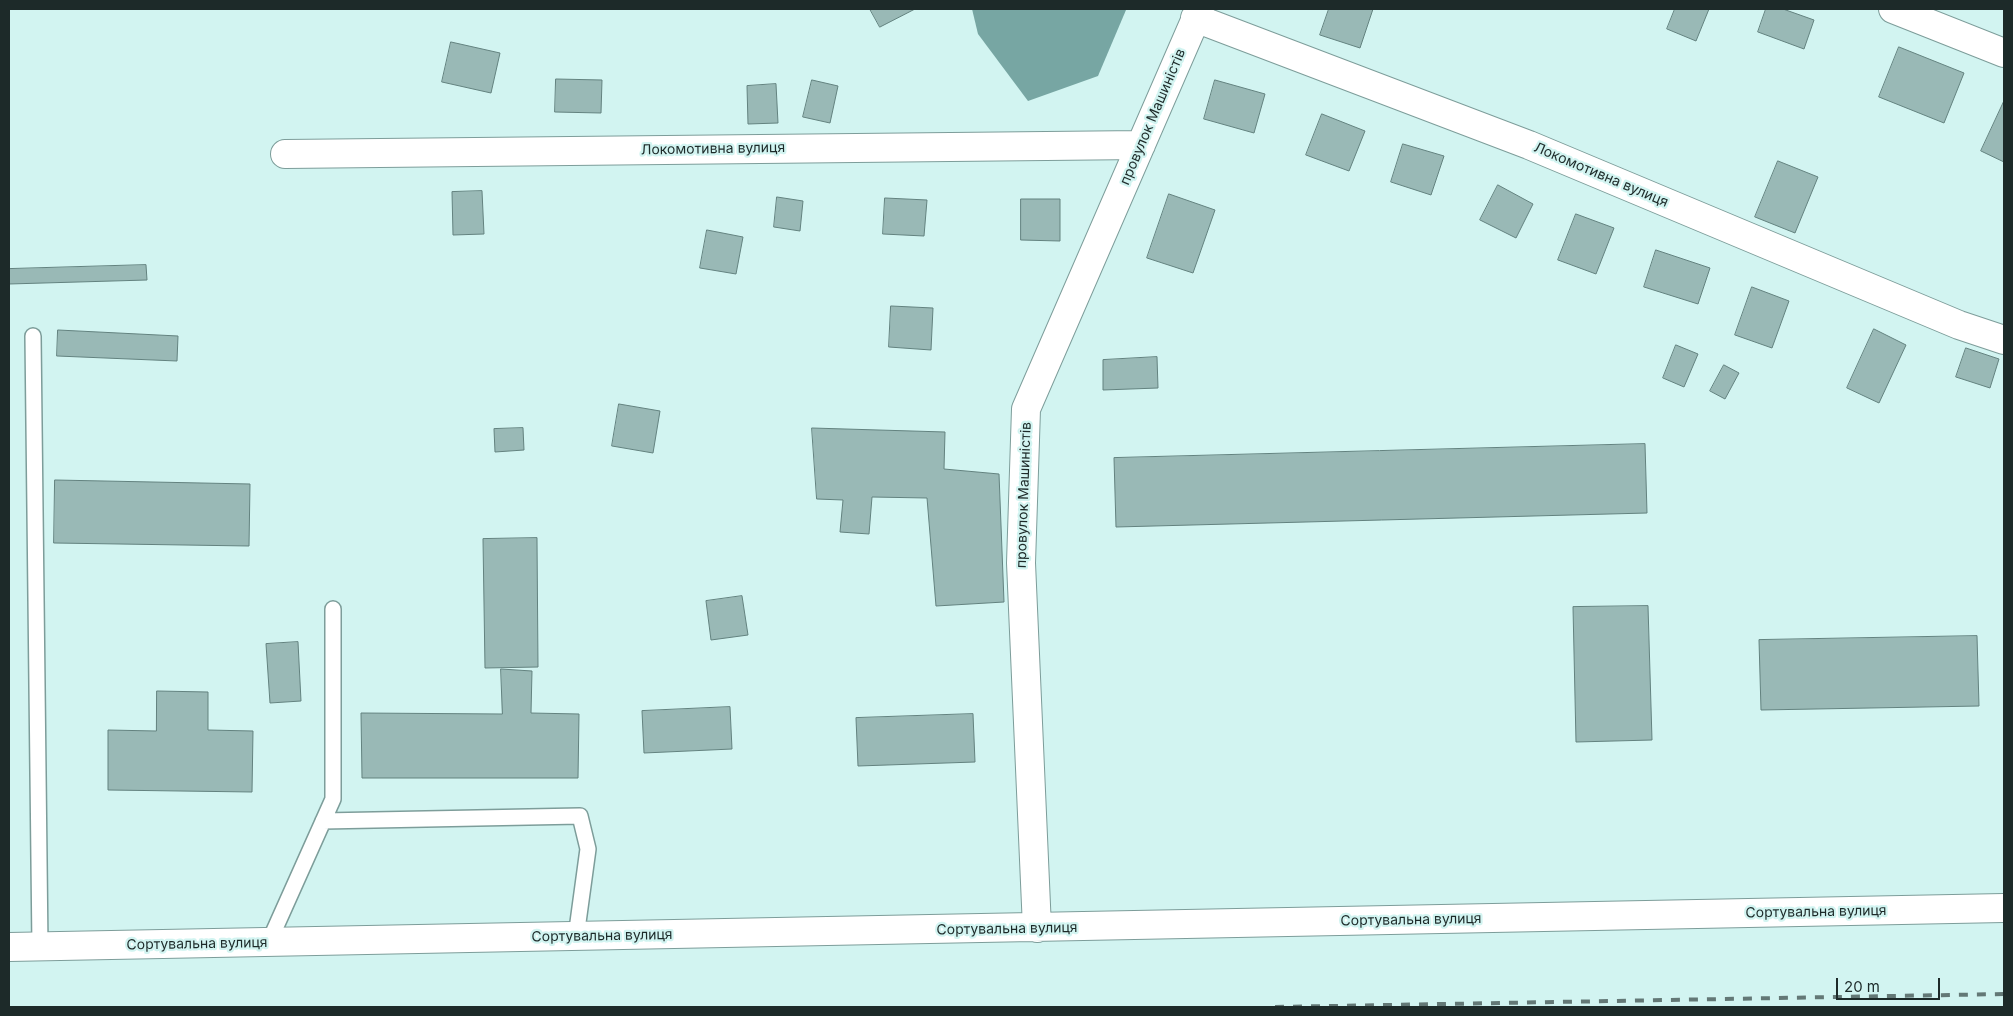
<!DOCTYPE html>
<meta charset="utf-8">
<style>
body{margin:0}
#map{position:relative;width:2013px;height:1016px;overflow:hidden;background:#d2f4f1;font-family:Inter,sans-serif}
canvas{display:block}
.frame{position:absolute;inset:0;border:10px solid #1d2a29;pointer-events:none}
.scale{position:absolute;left:1836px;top:978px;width:104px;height:22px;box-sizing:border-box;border:2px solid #1d2a29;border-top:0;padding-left:6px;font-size:15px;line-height:18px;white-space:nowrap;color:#1d2a29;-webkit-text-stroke:4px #d2f4f1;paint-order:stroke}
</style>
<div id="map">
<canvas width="2013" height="1016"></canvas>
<div class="frame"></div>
<div class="scale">20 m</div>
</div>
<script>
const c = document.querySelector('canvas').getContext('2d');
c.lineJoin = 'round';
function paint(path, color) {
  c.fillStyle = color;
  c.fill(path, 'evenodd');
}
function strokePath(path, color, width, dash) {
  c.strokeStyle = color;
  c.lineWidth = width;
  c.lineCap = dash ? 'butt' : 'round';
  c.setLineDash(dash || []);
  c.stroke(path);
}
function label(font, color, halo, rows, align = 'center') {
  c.font = font + ' Inter,sans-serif';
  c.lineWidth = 4.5;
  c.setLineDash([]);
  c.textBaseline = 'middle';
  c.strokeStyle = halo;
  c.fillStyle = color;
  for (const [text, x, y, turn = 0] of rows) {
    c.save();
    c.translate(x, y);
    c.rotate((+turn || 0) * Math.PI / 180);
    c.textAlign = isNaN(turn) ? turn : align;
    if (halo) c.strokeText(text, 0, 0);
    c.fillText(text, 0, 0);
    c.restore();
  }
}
const water = new Path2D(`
 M 972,9 L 1125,9 L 1126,10 L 1098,76 L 1028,101 L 978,34 Z`);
const building = new Path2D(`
 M 870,9 L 915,9 L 880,27 Z
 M 1329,9 L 1373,9 L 1360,48 L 1320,35 Z
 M 1675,9 L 1709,9 L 1696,41 L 1667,29 Z
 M 1766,9 L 1783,9 L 1814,20 L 1804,49 L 1758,32 Z
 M 451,42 L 500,53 L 491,93 L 442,82 Z
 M 1899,47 L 1964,73 L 1944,123 L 1879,97 Z
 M 556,79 L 602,80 L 601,113 L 555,112 Z
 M 812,80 L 838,86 L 830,123 L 803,117 Z
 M 1215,80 L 1265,94 L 1254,133 L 1204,119 Z
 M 776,84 L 778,123 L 748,124 L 747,86 Z
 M 2004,101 L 2004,162 L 1981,151 Z
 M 1322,114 L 1365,131 L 1349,171 L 1306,155 Z
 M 1403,144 L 1444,156 L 1431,195 L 1391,182 Z
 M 1778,161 L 1818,177 L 1795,233 L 1755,217 Z
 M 1498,185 L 1533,204 L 1516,238 L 1480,220 Z
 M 482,191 L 484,234 L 453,235 L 452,192 Z
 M 1169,194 L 1215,210 L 1193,273 L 1147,258 Z
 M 777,197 L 803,201 L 800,231 L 774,227 Z
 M 885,198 L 927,200 L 924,236 L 883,234 Z
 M 1021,199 L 1060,199 L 1060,241 L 1021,240 Z
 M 1576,214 L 1614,228 L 1596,274 L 1558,260 Z
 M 707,230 L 743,237 L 736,274 L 700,268 Z
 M 1656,250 L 1710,268 L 1698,304 L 1644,287 Z
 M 146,265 L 147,280 L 9,284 L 9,269 Z
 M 1752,287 L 1789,301 L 1772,348 L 1735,335 Z
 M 891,306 L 933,308 L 931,350 L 889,347 Z
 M 1874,329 L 1906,345 L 1879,403 L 1847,388 Z
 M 58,330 L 178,336 L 177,361 L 57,356 Z
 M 1676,345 L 1698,354 L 1684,387 L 1663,378 Z
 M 1966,348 L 1999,359 L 1990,388 L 1956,377 Z
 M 1157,357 L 1158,388 L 1103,390 L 1103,360 Z
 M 1724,365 L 1739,373 L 1725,399 L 1710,391 Z
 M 619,404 L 660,411 L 653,453 L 612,446 Z
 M 523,428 L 524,450 L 495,452 L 494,429 Z
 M 812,428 L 945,432 L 944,469 L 999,474 L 1004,602 L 936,606 L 927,498 L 872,497 L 869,534 L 840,532 L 843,500 L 817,499 Z
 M 1645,444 L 1647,513 L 1116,527 L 1114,458 Z
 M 55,480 L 250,484 L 249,546 L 54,543 Z
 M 537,538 L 538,667 L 485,668 L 483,539 Z
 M 742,596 L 748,635 L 711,640 L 706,601 Z
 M 1648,606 L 1652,740 L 1576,742 L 1573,607 Z
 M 1977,636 L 1979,706 L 1761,710 L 1759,640 Z
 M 298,642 L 301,701 L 270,703 L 266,644 Z
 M 501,669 L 532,671 L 531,713 L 579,714 L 578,778 L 362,778 L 361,713 L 502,714 Z
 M 157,691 L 208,692 L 208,730 L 253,731 L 252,792 L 108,790 L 108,730 L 156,731 Z
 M 730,707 L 732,749 L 644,753 L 642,711 Z
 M 973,714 L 975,762 L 858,766 L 856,718 Z`);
const lane = new Path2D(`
 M 33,336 L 40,947
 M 323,821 L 580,816 L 588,849 L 576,937
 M 269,942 L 333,799 L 333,609`);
const street = new Path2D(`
 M 1893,9 L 2004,53
 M 1195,18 L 1529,145 L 1959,325 L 2004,340
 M 285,154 L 1141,145
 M 1037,928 L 1021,563 L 1026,409 L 1200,9
 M 9,947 L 2004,908`);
const rail = new Path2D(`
 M 1275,1007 L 2004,994`);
const streetNames = [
 ["провулок Машиністів",1153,117,-67],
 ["Локомотивна вулиця",713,149,-1],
 ["Локомотивна вулиця",1601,175,23],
 ["провулок Машиністів",1024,495,-88],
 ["Сортувальна вулиця",1816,912,-1],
 ["Сортувальна вулиця",1411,920,-1],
 ["Сортувальна вулиця",1007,929,-1],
 ["Сортувальна вулиця",602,936,-1],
 ["Сортувальна вулиця",197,944,-1]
];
paint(water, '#77a6a3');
paint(building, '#99b9b6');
strokePath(building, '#63827f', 1);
strokePath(lane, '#7d9d9a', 18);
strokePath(street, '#7d9d9a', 30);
strokePath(lane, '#fff', 15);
strokePath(street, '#fff', 28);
strokePath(rail, '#637876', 4, [9, 9]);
label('14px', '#1d2a29', '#d2f4f1', streetNames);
</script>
